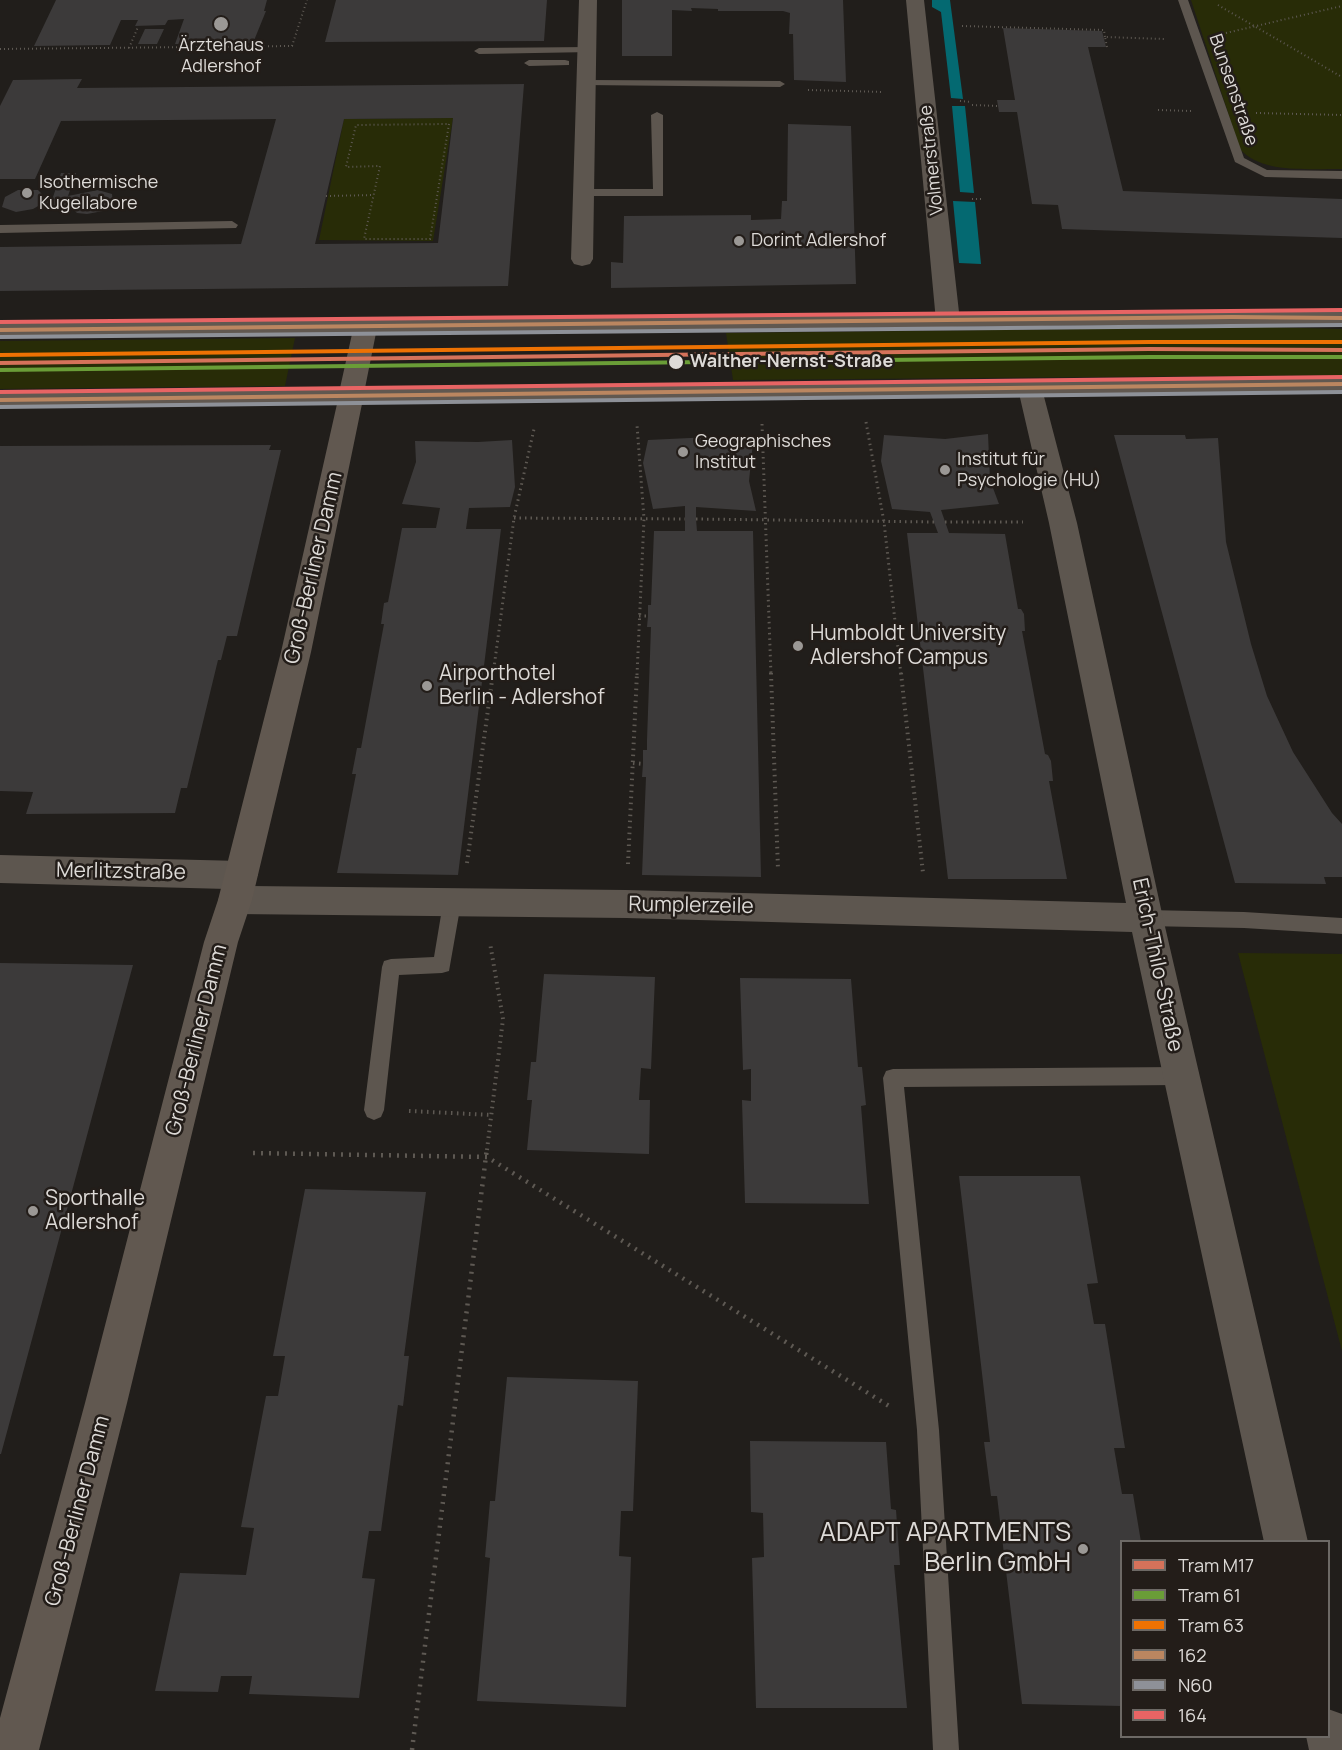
<!DOCTYPE html>
<meta charset="utf-8">
<style>
body{margin:0}
#map{position:relative;width:1342px;height:1750px;overflow:hidden;background:#211e1b;font-family:Manrope,sans-serif}
canvas{display:block}
.legend{position:absolute;left:1120px;top:1540px;width:210px;height:198px;box-sizing:border-box;background:#231d19;border:2px solid #6d6965;margin:0;padding:8px 10px;list-style:none;font-size:18px;color:#dddad7}
.legend li{display:flex;align-items:center;gap:12px;height:30px}
.legend b{width:30px;border:2px solid #6d6965}
</style>
<div id="map">
<canvas width="1342" height="1750"></canvas>
<ul class="legend">
<li><b style="height:8px;background:#d5725a"></b>Tram M17</li>
<li><b style="height:8px;background:#6a9d37"></b>Tram 61</li>
<li><b style="height:8px;background:#ee7203"></b>Tram 63</li>
<li><b style="height:8px;background:#bb8660"></b>162</li>
<li><b style="height:8px;background:#8e9198"></b>N60</li>
<li><b style="height:8px;background:#e86464"></b>164</li>
</ul>
</div>
<script>
const c = document.querySelector('canvas').getContext('2d');
c.lineJoin = 'round';
function paint(path, color) {
  c.fillStyle = color;
  c.fill(path, 'evenodd');
}
function strokePath(path, color, width, dash) {
  c.strokeStyle = color;
  c.lineWidth = width;
  c.lineCap = dash ? 'butt' : 'round';
  c.setLineDash(dash || []);
  c.stroke(path);
}
function label(font, color, halo, rows, align = 'center') {
  c.font = font + ' Manrope,sans-serif';
  c.lineWidth = 5;
  c.setLineDash([]);
  c.textBaseline = 'middle';
  c.strokeStyle = halo;
  c.fillStyle = color;
  for (const [text, x, y, turn = 0] of rows) {
    c.save();
    c.translate(x, y);
    c.rotate((+turn || 0) * Math.PI / 180);
    c.textAlign = isNaN(turn) ? turn : align;
    if (halo) c.strokeText(text, 0, 0);
    c.fillText(text, 0, 0);
    c.restore();
  }
}
const green = new Path2D(`
 M 1191,0 L 1342,0 L 1342,169 C 1311,168 1263,175 1240,149 Z
 M 453,118 L 433,241 L 319,240 L 344,119 Z
 M 1262,327 L 1342,329 L 1342,375 L 733,380 L 726,333 Z
 M 295,338 L 285,386 L 0,389 L 0,341 Z
 M 1238,953 L 1342,954 L 1342,1351 Z`);
const water = new Path2D(`
 M 932,0 L 950,0 L 963,99 L 951,98 L 941,12 L 932,7 Z
 M 952,106 L 965,106 L 974,193 L 960,192 Z
 M 953,201 L 975,202 L 981,264 L 959,263 Z`);
const building = new Path2D(`
 M 56,0 L 267,0 L 264,11 L 266,11 L 253,43 L 175,44 L 184,19 L 168,20 L 165,25 L 135,26 L 138,20 L 121,20 L 110,45 L 34,46 Z
 M 336,0 L 547,0 L 544,41 L 325,42 Z
 M 622,0 L 843,0 L 846,82 L 794,80 L 793,34 L 789,34 L 790,13 L 783,11 L 718,11 L 718,9 L 691,8 L 692,11 L 672,10 L 672,56 L 622,56 Z
 M 1003,28 L 1102,31 L 1106,47 L 1088,47 L 1123,191 L 1342,199 L 1342,238 L 1062,229 L 1058,205 L 1032,204 L 1017,112 L 999,112 L 997,100 L 1015,100 Z
 M 145,29 L 164,29 L 157,44 L 138,44 Z
 M 82,79 L 77,88 L 524,84 L 508,286 L 0,291 L 0,247 L 241,244 L 276,119 L 61,121 L 35,179 L 0,179 L 0,106 L 13,80 ZM 453,118 L 438,243 L 315,244 L 344,119 Z
 M 788,124 L 851,126 L 856,284 L 611,288 L 611,262 L 623,263 L 624,216 L 751,215 L 751,220 L 781,219 L 782,201 L 787,201 Z
 M 61,173 L 76,173 L 68,196 L 98,190 L 112,194 L 113,203 L 103,211 L 87,214 L 77,213 L 70,206 L 40,205 L 33,209 L 16,212 L 2,207 L 5,197 L 18,190 L 38,190 L 45,197 L 53,197 Z
 M 988,434 L 990,480 L 999,504 L 941,510 L 949,533 L 1005,534 L 1018,609 L 1021,609 L 1024,614 L 1025,631 L 1022,631 L 1045,754 L 1048,755 L 1051,761 L 1053,781 L 1049,781 L 1067,879 L 948,879 L 907,533 L 938,533 L 930,512 L 892,509 L 881,461 L 884,435 L 945,439 Z
 M 1114,435 L 1185,435 L 1186,439 L 1218,438 L 1226,542 L 1251,644 L 1267,696 L 1293,752 L 1332,813 L 1342,824 L 1342,877 L 1324,877 L 1326,884 L 1235,883 Z
 M 711,437 L 753,442 L 749,481 L 756,511 L 696,507 L 696,519 L 697,531 L 753,531 L 761,877 L 642,875 L 646,777 L 642,777 L 643,764 L 643,750 L 647,750 L 647,740 L 651,627 L 647,627 L 648,616 L 648,605 L 651,605 L 654,531 L 685,531 L 685,506 L 653,509 L 643,463 L 648,440 Z
 M 512,440 L 515,487 L 510,507 L 469,508 L 466,529 L 501,529 L 458,875 L 337,873 L 356,774 L 352,774 L 357,748 L 361,748 L 384,624 L 381,624 L 384,603 L 388,602 L 402,528 L 436,528 L 440,508 L 402,504 L 416,462 L 415,441 L 478,442 Z
 M 271,445 L 269,450 L 281,450 L 237,636 L 227,636 L 221,660 L 218,660 L 187,788 L 181,788 L 175,813 L 26,814 L 33,792 L 0,791 L 0,446 Z
 M 0,963 L 133,965 L 1,1454 L 0,1454 Z
 M 544,974 L 655,977 L 651,1069 L 641,1068 L 639,1100 L 650,1100 L 649,1154 L 527,1150 L 532,1100 L 527,1100 L 531,1062 L 536,1062 Z
 M 740,978 L 851,979 L 858,1067 L 862,1067 L 866,1105 L 861,1106 L 869,1204 L 745,1203 L 742,1100 L 751,1101 L 751,1069 L 743,1070 Z
 M 959,1176 L 1080,1176 L 1098,1283 L 1087,1284 L 1094,1324 L 1105,1324 L 1125,1448 L 1114,1448 L 1122,1494 L 1133,1494 L 1141,1542 L 1122,1542 L 1122,1706 L 1022,1704 L 997,1496 L 991,1496 L 984,1442 L 990,1442 Z
 M 305,1189 L 426,1192 L 404,1356 L 409,1356 L 403,1406 L 398,1405 L 381,1531 L 369,1531 L 362,1578 L 375,1579 L 359,1698 L 249,1694 L 252,1676 L 221,1676 L 218,1692 L 155,1691 L 180,1573 L 246,1575 L 254,1528 L 241,1527 L 266,1396 L 278,1396 L 285,1356 L 273,1356 Z
 M 507,1377 L 638,1381 L 633,1511 L 621,1511 L 619,1556 L 631,1557 L 626,1707 L 477,1701 L 490,1558 L 485,1557 L 490,1501 L 495,1501 Z
 M 750,1441 L 886,1442 L 891,1509 L 896,1510 L 900,1565 L 894,1565 L 907,1708 L 756,1708 L 752,1558 L 764,1557 L 763,1513 L 751,1512 Z`);
const pathFar3 = new Path2D(`
 M 1218,5 L 1342,77
 M 962,26 L 1104,30 L 1105,37
 M 1226,33 L 1342,6
 M 1107,47 L 1105,37 L 1165,39
 M 129,48 L 138,27
 M 0,49 L 292,46 L 307,0
 M 808,90 L 884,92
 M 960,101 L 971,102
 M 972,105 L 998,106
 M 1158,110 L 1191,111
 M 1256,113 L 1342,115
 M 449,124 L 430,239 L 364,239 L 380,166 L 346,167 L 356,125 Z
 M 326,196 L 374,195
 M 972,199 L 983,199`);
const pathFar2 = new Path2D(`
 M 866,422 L 884,522 L 901,675
 M 762,424 L 771,675
 M 514,518 L 685,519
 M 696,519 L 934,522
 M 945,522 L 1023,522
 M 639,616 L 648,616
 M 493,675 L 514,518 L 534,429
 M 637,675 L 644,519 L 637,425`);
const pathFar1 = new Path2D(`
 M 771,673 L 778,869
 M 901,673 L 923,873
 M 633,763 L 643,764
 M 467,863 L 493,673
 M 628,864 L 637,673
 M 409,1111 L 492,1115
 M 487,1150 L 503,1019 L 490,943`);
const path = new Path2D(`
 M 253,1153 L 487,1157 L 889,1406
 M 412,1750 L 487,1148`);
const service = new Path2D(`
 M 1178,0 L 1188,0 L 1244,158 L 1267,170 L 1342,171 L 1342,179 L 1265,177 L 1235,162 Z
 M 588,47 L 592,48 L 592,52 L 479,54 L 474,51 L 479,48 Z
 M 565,60 L 569,61 L 569,65 L 529,66 L 524,63 L 529,60 Z
 M 588,80 L 780,81 L 785,84 L 780,87 L 584,85 L 584,81 Z
 M 657,112 L 663,115 L 663,196 L 579,196 L 579,190 L 583,189 L 653,189 L 651,115 Z
 M 232,221 L 238,225 L 236,228 L 0,233 L 0,225 Z
 M 452,895 L 458,897 L 461,903 L 449,971 L 442,973 L 399,975 L 384,1110 L 381,1117 L 374,1120 L 367,1117 L 364,1110 L 382,967 L 384,961 L 391,959 L 434,957 L 443,903 L 446,897 Z
 M 1146,910 L 1244,912 L 1342,918 L 1342,934 L 1244,928 L 1146,926 L 1139,924 L 1137,918 L 1139,912 Z
 M 1181,1067 L 1188,1069 L 1191,1076 L 1188,1083 L 1181,1085 L 904,1087 L 939,1430 L 959,1750 L 933,1750 L 917,1430 L 883,1078 L 886,1071 L 893,1069 Z`);
const minor = new Path2D(`
 M 579,0 L 597,0 L 593,259 L 590,264 L 582,266 L 574,264 L 571,259 Z
 M 906,0 L 924,0 L 960,321 L 956,326 L 948,328 L 940,326 L 936,321 Z
 M 1030,381 L 1039,383 L 1042,389 L 1077,523 L 1163,918 L 1308,1542 L 1264,1542 L 1132,932 L 626,918 L 235,914 L 223,910 L 218,900 L 223,890 L 227,889 L 0,883 L 0,855 L 241,861 L 253,865 L 258,875 L 250,886 L 626,890 L 1126,903 L 1049,523 L 1018,389 L 1021,383 Z
 M 1328,1709 L 1342,1714 L 1342,1750 L 1309,1750 L 1306,1736 L 1328,1736 Z`);
const secondary = new Path2D(`
 M 1232,310 L 1342,311 L 1342,325 L 1232,324 L 376,333 L 365,388 L 1342,376 L 1342,392 L 362,404 L 311,652 L 252,900 L 238,942 L 127,1403 L 39,1750 L 0,1750 L 0,1718 L 85,1403 L 204,942 L 218,900 L 281,652 L 337,404 L 0,408 L 0,392 L 340,388 L 352,334 L 0,337 L 0,323 Z`);
const bus1 = new Path2D(`
 M 0,330 L 1232,317 L 1342,318
 M 0,400 L 1342,384`);
const bus2 = new Path2D(`
 M 0,337 L 1342,325
 M 0,407 L 1342,392`);
const bus3 = new Path2D(`
 M 0,322 L 1342,310
 M 0,392 L 1342,377`);
const tram1 = new Path2D(`
 M 0,363 L 1149,349 L 1342,350`);
const tram2 = new Path2D(`
 M 0,370 L 1149,357 L 1342,357`);
const tram3 = new Path2D(`
 M 0,355 L 1149,342 L 1342,342`);
const markers = [
 [221,24,8,"#9b9895"],
 [27,193,6,"#9b9895"],
 [739,241,6,"#9b9895"],
 [676,362,8,"#dddad7"],
 [683,452,6,"#9b9895"],
 [945,470,6,"#9b9895"],
 [798,646,6,"#9b9895"],
 [427,686,6,"#9b9895"],
 [33,1211,6,"#9b9895"],
 [1083,1549,6,"#9b9895"]
];
const farPoinames = [
 ["Ärztehaus",221,46,"center"],
 ["Adlershof",221,67,"center"],
 ["Isothermische",39,183],
 ["Kugellabore",39,204],
 ["Dorint Adlershof",751,241],
 ["Geographisches",695,442],
 ["Institut",695,463],
 ["Institut für",957,460],
 ["Psychologie (HU)",957,481]
];
const farStreetnames = [
 ["Bunsenstraße",1233,90,71],
 ["Volmerstraße",932,160,-96]
];
const farStopnames = [
 ["Walther-Nernst-Straße",690,362]
];
const streetNames = [
 ["Groß-Berliner Damm",314,568,-77],
 ["Merlitzstraße",121,872,1],
 ["Rumplerzeile",691,906,1],
 ["Erich-Thilo-Straße",1157,965,78],
 ["Groß-Berliner Damm",197,1040,-76],
 ["Groß-Berliner Damm",78,1511,-75]
];
const poiNames = [
 ["Humboldt University",810,634],
 ["Adlershof Campus",810,658],
 ["Airporthotel",439,674],
 ["Berlin - Adlershof",439,698],
 ["Sporthalle",45,1199],
 ["Adlershof",45,1223]
];
const nearPoinames = [
 ["ADAPT APARTMENTS",1071,1534],
 ["Berlin GmbH",1071,1564]
];
paint(green, '#282c07');
paint(water, '#046971');
paint(building, '#3c3a3a');
strokePath(pathFar3, '#5e5953', 2, [1, 3]);
strokePath(pathFar2, '#5e5953', 3, [1.5, 4]);
strokePath(pathFar1, '#5e5953', 4, [1.5, 4.5]);
strokePath(path, '#5e5953', 4.5, [2, 6]);
paint(service, '#5d564f');
paint(minor, '#5d564f');
paint(secondary, '#615850');
strokePath(bus1, '#bb8660', 4);
strokePath(bus2, '#8e9198', 4);
strokePath(bus3, '#e86464', 4);
strokePath(tram1, '#d5725a', 4);
strokePath(tram2, '#6a9d37', 4);
strokePath(tram3, '#ee7203', 4);
for (const [x, y, r, color] of markers) {
  const dot = new Path2D();
  dot.arc(x, y, r, 0, 2 * Math.PI);
  c.fillStyle = color;
  c.fill(dot);
  strokePath(dot, '#231d19', 2);
}
label('18px', '#dddad7', '#231d19', farPoinames, 'left');
label('18px', '#dddad7', '#231d19', farStreetnames);
label('bold 18px', '#dddad7', '#231d19', farStopnames, 'left');
label('21px', '#dddad7', '#231d19', streetNames);
label('21px', '#dddad7', '#231d19', poiNames, 'left');
label('26px', '#dddad7', '#231d19', nearPoinames, 'right');
</script>
